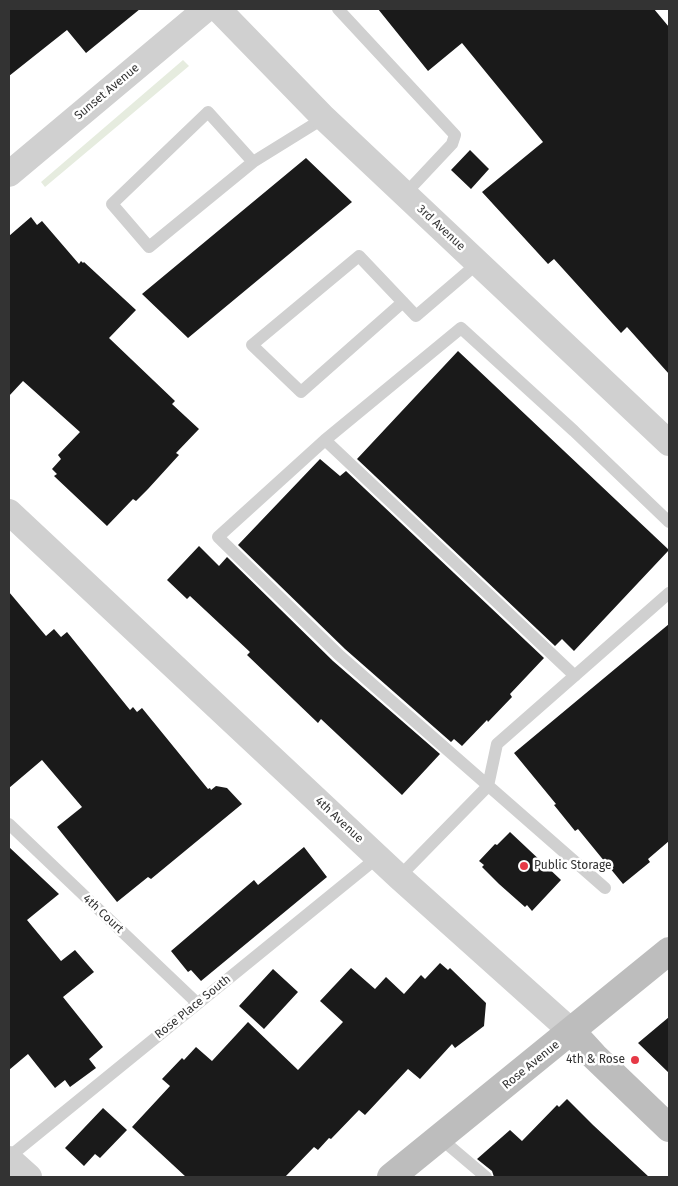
<!DOCTYPE html>
<style>
body{margin:0}
#map{position:relative;width:678px;height:1186px;overflow:hidden;background:#fff;font-family:"Fira Sans",sans-serif}
canvas{display:block}
.frame{position:absolute;inset:0;border:10px solid #333;pointer-events:none}
</style>
<div id="map">
<canvas width="678" height="1186"></canvas>
<div class="frame"></div>
</div>
<script>
const c = document.querySelector('canvas').getContext('2d');
c.lineJoin = 'round';
function paint(path, color) {
  c.fillStyle = color;
  c.fill(path, 'evenodd');
}
function strokePath(path, color, width, dash) {
  c.strokeStyle = color;
  c.lineWidth = width;
  c.lineCap = dash ? 'butt' : 'round';
  c.setLineDash(dash || []);
  c.stroke(path);
}
function label(font, color, halo, rows, align = 'center') {
  c.font = font + ' "Fira Sans",sans-serif';
  c.lineWidth = 5;
  c.setLineDash([]);
  c.textBaseline = 'middle';
  c.strokeStyle = halo;
  c.fillStyle = color;
  for (const [text, x, y, turn = 0] of rows) {
    c.save();
    c.translate(x, y);
    c.rotate((+turn || 0) * Math.PI / 180);
    c.textAlign = isNaN(turn) ? turn : align;
    if (halo) c.strokeText(text, 0, 0);
    c.fillText(text, 0, 0);
    c.restore();
  }
}
const green = new Path2D(`
 M 183,60 L 189,66 L 45,187 L 41,182 Z`);
const building = new Path2D(`
 M 9,9 L 140,9 L 86,53 L 67,30 L 9,76 Z
 M 378,9 L 654,9 L 669,27 L 669,374 L 627,327 L 621,333 L 554,259 L 548,264 L 482,192 L 543,142 L 462,43 L 428,71 Z
 M 470,150 L 489,169 L 471,189 L 451,170 Z
 M 306,158 L 352,202 L 188,338 L 142,294 Z
 M 31,217 L 37,225 L 42,221 L 79,264 L 81,261 L 83,263 L 84,262 L 136,310 L 109,338 L 175,401 L 172,404 L 199,429 L 176,453 L 179,455 L 148,489 L 136,501 L 133,499 L 107,526 L 54,476 L 57,474 L 52,469 L 61,459 L 58,455 L 80,432 L 23,381 L 9,396 L 9,236 Z
 M 458,351 L 669,550 L 574,651 L 562,639 L 555,646 L 357,459 Z
 M 320,459 L 340,476 L 346,471 L 544,658 L 510,694 L 512,697 L 488,722 L 487,720 L 462,746 L 454,739 L 451,742 L 345,649 L 238,545 Z
 M 199,546 L 219,566 L 227,557 L 333,661 L 440,754 L 402,795 L 321,719 L 318,723 L 247,655 L 250,652 L 190,596 L 187,599 L 167,580 Z
 M 9,592 L 46,636 L 54,629 L 61,637 L 67,632 L 130,710 L 133,707 L 137,712 L 142,708 L 208,789 L 210,788 L 211,790 L 216,786 L 227,788 L 242,804 L 151,879 L 148,877 L 117,902 L 57,827 L 82,807 L 42,760 L 9,788 Z
 M 669,624 L 669,841 L 648,859 L 650,862 L 623,884 L 578,829 L 575,831 L 554,805 L 556,804 L 514,753 Z
 M 510,832 L 561,880 L 532,911 L 527,905 L 525,907 L 499,884 L 482,867 L 484,865 L 479,861 L 495,844 L 497,845 Z
 M 9,847 L 59,894 L 27,920 L 61,961 L 75,950 L 94,972 L 63,997 L 103,1047 L 89,1059 L 96,1068 L 70,1087 L 65,1080 L 55,1088 L 28,1054 L 9,1070 Z
 M 304,847 L 327,877 L 201,981 L 191,970 L 188,972 L 171,951 L 254,880 L 258,885 Z
 M 440,963 L 448,970 L 450,968 L 486,1003 L 484,1026 L 455,1048 L 452,1044 L 420,1079 L 408,1069 L 365,1115 L 359,1110 L 331,1139 L 329,1138 L 318,1150 L 314,1147 L 285,1177 L 186,1177 L 132,1127 L 170,1086 L 162,1079 L 182,1058 L 184,1060 L 196,1047 L 212,1061 L 248,1022 L 298,1070 L 343,1022 L 320,1001 L 351,968 L 375,989 L 386,977 L 404,994 L 421,975 L 425,979 Z
 M 273,969 L 298,992 L 264,1029 L 239,1006 Z
 M 669,1017 L 669,1073 L 638,1043 Z
 M 567,1099 L 593,1125 L 649,1177 L 494,1177 L 492,1171 L 477,1159 L 510,1130 L 522,1141 L 557,1105 L 559,1107 Z
 M 103,1108 L 127,1130 L 100,1158 L 95,1154 L 84,1166 L 65,1148 Z`);
const lane = new Path2D(`
 M 338,9 L 455,135 L 452,144 L 405,194
 M 253,162 L 208,112 L 112,204 L 149,247 L 253,162 L 324,118
 M 403,302 L 301,392 L 252,345 L 359,256 L 416,316 L 478,263
 M 325,440 L 575,676
 M 9,824 L 197,1003
 M 399,877 L 488,786 L 497,744 L 669,593
 M 605,888 L 339,655 L 218,537 L 325,440 L 461,328 L 574,431 L 669,522
 M 440,1138 L 486,1177
 M 9,1157 L 378,857`);
const street = new Path2D(`
 M 218,9 L 324,118 L 669,443
 M 9,174 L 206,9
 M 9,512 L 399,877 L 572,1032
 M 9,1159 L 29,1177`);
const secondary = new Path2D(`
 M 572,1032 L 594,1056 L 669,1128
 M 391,1177 L 669,951`);
const markers = [
 [524,866,5,"#e63946"],
 [635,1060,5,"#e63946"]
];
const streetNames = [
 ["Sunset Avenue",107,92,-40],
 ["3rd Avenue",441,228,43],
 ["4th Avenue",339,820,43],
 ["4th Court",103,914,43],
 ["Rose Place South",193,1007,-39],
 ["Rose Avenue",531,1065,-39]
];
const poiNames = [
 ["Public Storage",534,866],
 ["4th & Rose",625,1060,"right"]
];
paint(green, '#e6ecdf');
paint(building, '#1a1a1a');
strokePath(lane, '#d0d0d0', 12);
strokePath(street, '#d0d0d0', 26);
strokePath(secondary, '#bdbdbd', 28);
for (const [x, y, r, color] of markers) {
  const dot = new Path2D();
  dot.arc(x, y, r, 0, 2 * Math.PI);
  c.fillStyle = color;
  c.fill(dot);
  strokePath(dot, '#fff', 2);
}
label('12px', '#333', '#fff', streetNames);
label('12px', '#333', '#fff', poiNames, 'left');
</script>
